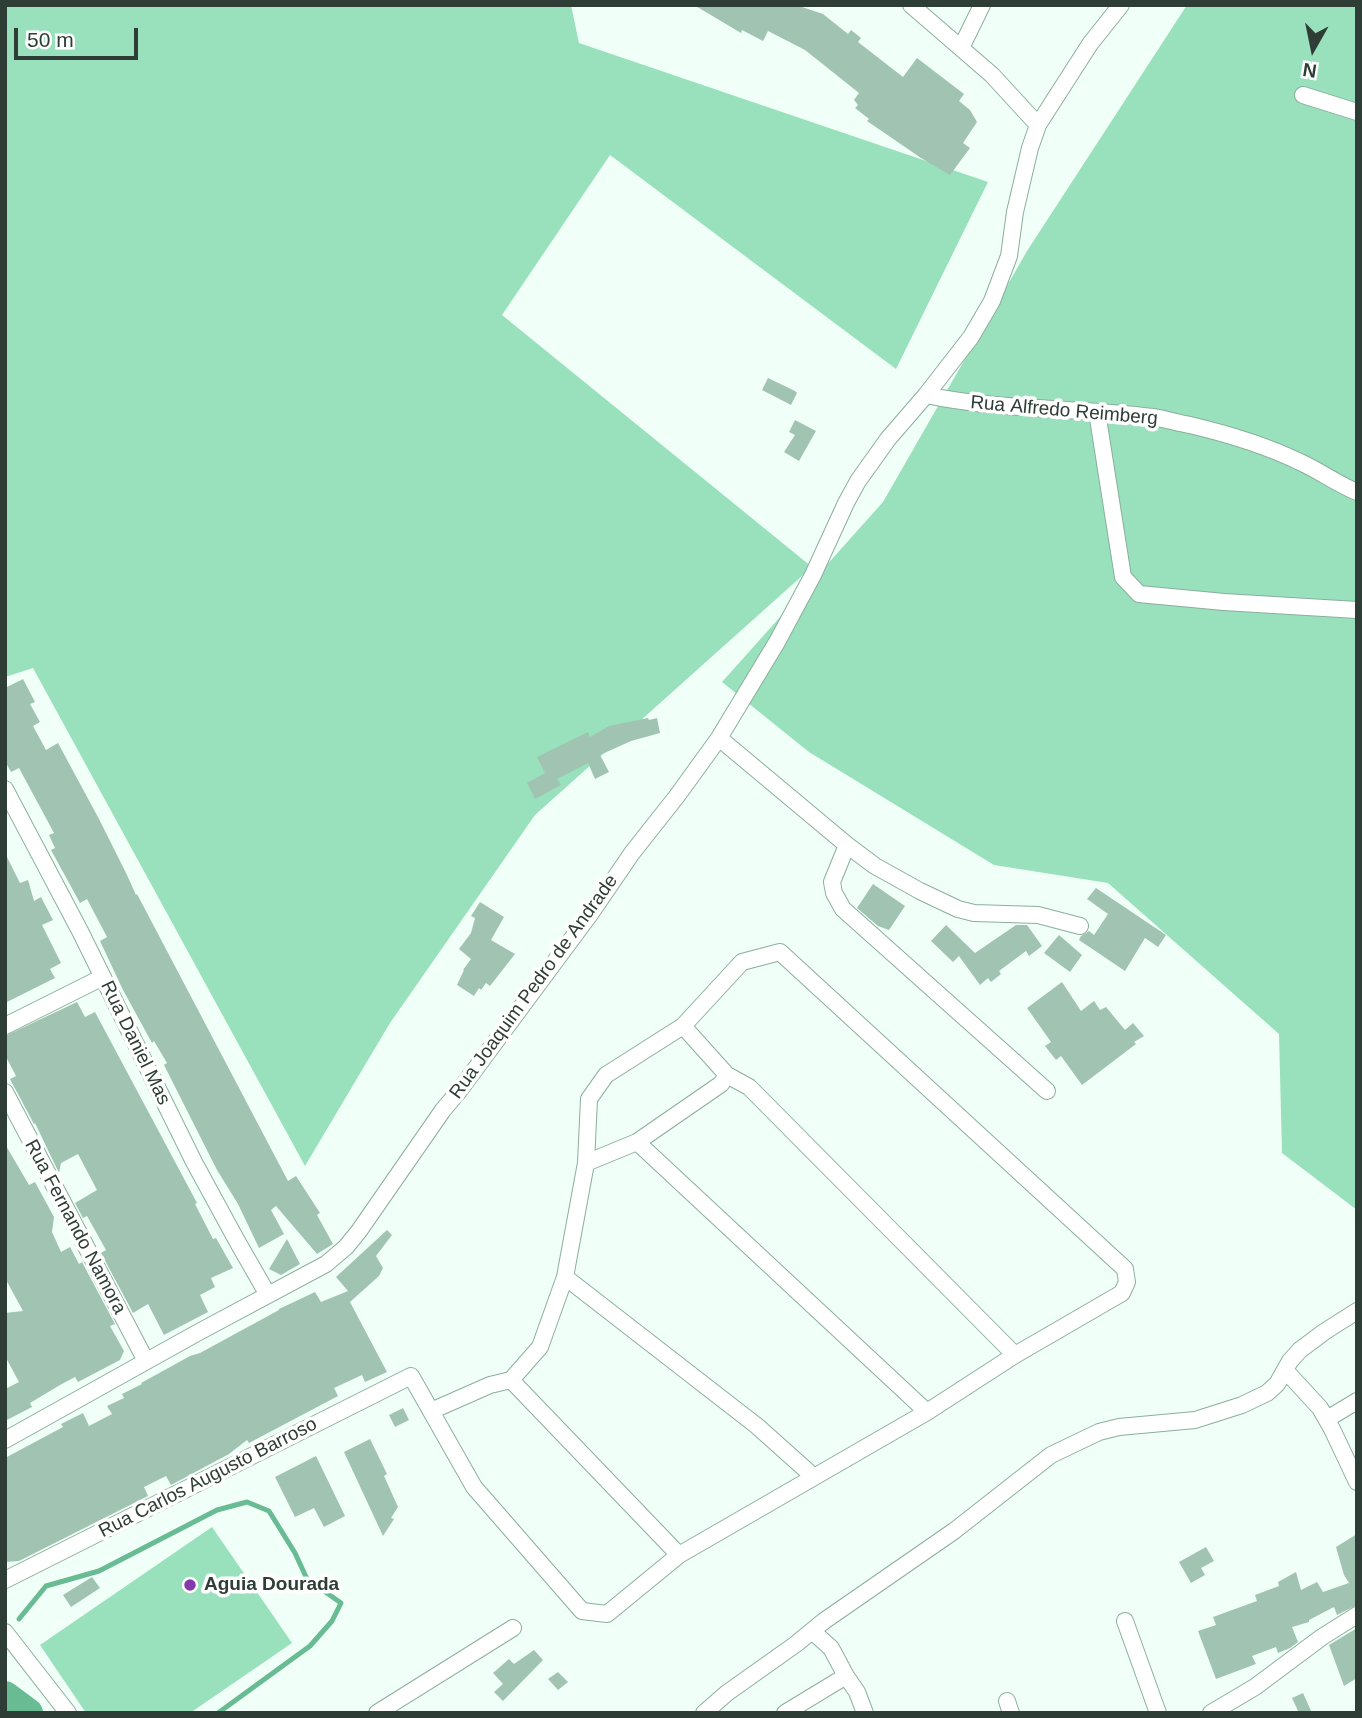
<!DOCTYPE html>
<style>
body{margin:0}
#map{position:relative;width:1362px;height:1718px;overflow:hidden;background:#f0fff7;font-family:Helvetica,sans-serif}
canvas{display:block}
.frame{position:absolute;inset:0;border:7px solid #2e3d35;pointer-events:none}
.north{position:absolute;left:1278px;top:14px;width:70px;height:70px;-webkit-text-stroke:5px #fff;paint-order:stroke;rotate:189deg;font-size:19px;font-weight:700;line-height:28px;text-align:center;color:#2e3d35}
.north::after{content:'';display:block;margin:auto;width:24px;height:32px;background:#2e3d35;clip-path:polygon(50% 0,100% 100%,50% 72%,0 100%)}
.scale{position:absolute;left:14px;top:28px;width:124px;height:32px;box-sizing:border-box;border:4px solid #2e3d35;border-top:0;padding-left:9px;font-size:21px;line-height:24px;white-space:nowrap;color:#2e3d35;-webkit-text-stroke:5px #fff;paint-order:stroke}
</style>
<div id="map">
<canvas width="1362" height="1718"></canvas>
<div class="frame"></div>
<div class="north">N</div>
<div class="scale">50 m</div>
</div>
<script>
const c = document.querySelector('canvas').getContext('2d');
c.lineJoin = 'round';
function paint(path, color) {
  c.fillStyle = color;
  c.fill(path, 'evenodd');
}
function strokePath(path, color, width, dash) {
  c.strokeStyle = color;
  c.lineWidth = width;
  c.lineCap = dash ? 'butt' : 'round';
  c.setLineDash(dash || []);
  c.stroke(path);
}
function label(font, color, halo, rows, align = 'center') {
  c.font = font + ' Helvetica,sans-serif';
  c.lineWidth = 7;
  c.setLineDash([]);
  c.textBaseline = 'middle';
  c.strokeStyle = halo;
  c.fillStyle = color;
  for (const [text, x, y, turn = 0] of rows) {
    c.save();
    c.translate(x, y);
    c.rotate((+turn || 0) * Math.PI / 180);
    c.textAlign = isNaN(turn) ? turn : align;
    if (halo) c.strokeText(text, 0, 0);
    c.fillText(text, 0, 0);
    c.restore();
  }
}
const green = new Path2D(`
 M 5,5 L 571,5 L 579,43 L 988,182 L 896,369 L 610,155 L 502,315 L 812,567 L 535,815 L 390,1023 L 305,1166 L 33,668 L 5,677 Z
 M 1187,5 L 1357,5 L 1357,1210 L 1282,1153 L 1279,1034 L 1108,883 L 994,865 L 809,752 L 722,682 L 883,502 L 1027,251 Z
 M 212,1527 L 292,1643 L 190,1713 L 86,1713 L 40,1645 Z`);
const stream = new Path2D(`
 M 19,1619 L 46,1586 L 99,1571 L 217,1510 L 247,1502 L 269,1511 L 295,1553 L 307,1579 L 341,1603 L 332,1621 L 310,1646 L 218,1713`);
const river = new Path2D(`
 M 5,1696 L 28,1713`);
const building = new Path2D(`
 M 694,5 L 796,5 L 823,14 L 848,34 L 851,30 L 861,38 L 858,42 L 903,77 L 917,58 L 964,94 L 959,101 L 970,110 L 977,122 L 963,143 L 970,148 L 950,175 L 921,158 L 867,121 L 869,119 L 855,108 L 858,105 L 854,100 L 859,93 L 805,50 L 768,31 L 763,41 L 742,30 L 741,33 Z
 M 768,378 L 795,391 L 797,393 L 791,405 L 762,390 Z
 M 795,420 L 816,431 L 799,461 L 784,452 L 795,435 L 789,432 Z
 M 23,679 L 35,702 L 30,704 L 40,722 L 33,726 L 46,750 L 58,743 L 99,819 L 127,875 L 136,895 L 137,894 L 288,1181 L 296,1176 L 320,1213 L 317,1215 L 333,1244 L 317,1254 L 276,1206 L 271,1210 L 284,1234 L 259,1248 L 238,1204 L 217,1170 L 164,1065 L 167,1063 L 154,1041 L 152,1043 L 123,990 L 100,941 L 107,937 L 87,899 L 80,903 L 51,850 L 55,848 L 49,835 L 54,833 L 19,768 L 11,772 L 5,761 L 5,688 Z
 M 648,718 L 649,720 L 657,718 L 660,733 L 631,741 L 600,755 L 609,772 L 595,779 L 588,763 L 557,779 L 561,785 L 535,799 L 527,783 L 545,773 L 537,757 L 588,732 L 590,737 L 609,726 Z
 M 5,853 L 20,883 L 28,880 L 34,901 L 41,897 L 53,920 L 42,925 L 61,963 L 50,969 L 55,978 L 5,1003 Z
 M 873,884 L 905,906 L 889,930 L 878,926 L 857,908 Z
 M 1096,888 L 1166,935 L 1158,947 L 1145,938 L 1125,971 L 1079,940 L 1081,936 L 1089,931 L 1094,935 L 1108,914 L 1087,899 Z
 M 480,902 L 504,917 L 491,940 L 515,954 L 490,986 L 486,983 L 481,990 L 479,988 L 474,996 L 457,985 L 464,970 L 463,970 L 471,959 L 459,949 L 471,933 L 475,918 L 471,916 Z
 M 946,925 L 975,953 L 1016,925 L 1027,925 L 1042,946 L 1029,956 L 1026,951 L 999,971 L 1001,974 L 991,982 L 988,978 L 980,985 L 959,956 L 953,962 L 931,941 Z
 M 1059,935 L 1082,955 L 1070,972 L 1044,953 Z
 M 1062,982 L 1081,1011 L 1094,1001 L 1100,1010 L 1106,1007 L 1125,1030 L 1133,1023 L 1144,1036 L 1134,1042 L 1136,1044 L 1082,1085 L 1061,1056 L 1056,1060 L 1045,1046 L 1051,1042 L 1027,1008 Z
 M 77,1002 L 85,1017 L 95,1012 L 197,1203 L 195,1204 L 213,1239 L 216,1238 L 233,1268 L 211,1278 L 215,1287 L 200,1295 L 208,1312 L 164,1335 L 148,1304 L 133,1313 L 101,1253 L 106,1250 L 87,1216 L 83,1218 L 75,1203 L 97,1190 L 78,1154 L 61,1163 L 59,1173 L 35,1123 L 34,1124 L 10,1079 L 16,1076 L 5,1055 L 5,1036 Z
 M 5,1144 L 29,1185 L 35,1182 L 54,1217 L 52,1232 L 61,1252 L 70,1247 L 79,1264 L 82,1262 L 115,1324 L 110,1326 L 124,1351 L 120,1360 L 78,1382 L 75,1377 L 60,1385 L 30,1403 L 32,1407 L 5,1421 L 5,1389 L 19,1382 L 5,1356 L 5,1313 L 23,1311 L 5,1278 Z
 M 387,1230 L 392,1235 L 376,1256 L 383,1268 L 379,1276 L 350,1302 L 387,1372 L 365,1382 L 362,1375 L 334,1388 L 338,1396 L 249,1443 L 247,1440 L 229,1454 L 186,1477 L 171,1485 L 166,1476 L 144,1487 L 148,1496 L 19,1561 L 5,1562 L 5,1458 L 63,1427 L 61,1424 L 83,1413 L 89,1426 L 112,1414 L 107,1406 L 124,1398 L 122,1394 L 142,1384 L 141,1383 L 190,1356 L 200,1353 L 279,1310 L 279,1309 L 315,1292 L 321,1302 L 348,1291 L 336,1277 Z
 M 287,1239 L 300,1264 L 281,1275 L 269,1269 Z
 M 403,1408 L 409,1420 L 395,1427 L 389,1415 Z
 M 370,1439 L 387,1474 L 384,1476 L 398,1507 L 391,1518 L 394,1519 L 383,1536 L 344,1452 Z
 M 316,1456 L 345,1516 L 324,1527 L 314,1508 L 295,1517 L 275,1477 Z
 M 1357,1534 L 1357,1605 L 1337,1615 L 1334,1607 L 1309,1620 L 1309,1622 L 1292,1627 L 1298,1642 L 1290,1648 L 1278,1653 L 1276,1647 L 1252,1656 L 1256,1664 L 1216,1679 L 1198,1631 L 1216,1625 L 1213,1617 L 1257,1601 L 1255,1595 L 1279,1586 L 1278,1582 L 1296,1572 L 1301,1590 L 1317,1582 L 1323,1592 L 1349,1583 L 1344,1575 L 1336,1547 Z
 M 1206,1547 L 1214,1561 L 1201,1568 L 1205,1575 L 1191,1583 L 1179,1562 Z
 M 92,1577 L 100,1588 L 71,1607 L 63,1595 Z
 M 1357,1628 L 1357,1678 L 1344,1686 L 1329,1645 Z
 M 534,1650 L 543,1660 L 503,1701 L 494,1692 L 503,1684 L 493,1673 L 509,1659 L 514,1664 Z
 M 558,1672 L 568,1682 L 558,1690 L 548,1679 Z
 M 1303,1693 L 1312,1713 L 1299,1713 L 1292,1698 Z`);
const street = new Path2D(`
 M 911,5 L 992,75 L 1038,125
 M 961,48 L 982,5
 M 1303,95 L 1357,112
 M 926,395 C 1001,411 1077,407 1153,417 C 1165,419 1178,423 1190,425 C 1228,434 1265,445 1300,462 C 1320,471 1337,484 1357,492
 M 1097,412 L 1123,577 L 1139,594 L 1224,602 L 1357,610
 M 719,738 L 847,845 L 875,866 L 920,891 L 958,909 L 974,913 L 1038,915 L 1080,926
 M 5,789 L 80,931 L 194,1162 L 237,1241 L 268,1295
 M 847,845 L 832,882 L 834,893 L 843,909 L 1047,1091
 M 5,1026 L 103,977
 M 683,1026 L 727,1075
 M 5,1092 L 146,1361
 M 637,1142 L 927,1412
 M 565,1277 L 757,1426 L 814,1477
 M 1285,1370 L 1320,1408 L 1332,1429 L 1357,1482
 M 511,1380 L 679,1555
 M 431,1411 L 490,1385 L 511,1380 L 540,1347 L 565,1277 L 586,1163 L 637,1142 L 721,1084 L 727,1075 L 749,1087 L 1015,1355
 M 1327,1419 L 1357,1401
 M 5,1440 L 197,1333 L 326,1264 L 346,1247 L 359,1231 L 443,1110 L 459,1091 L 591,913 L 632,853 L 677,796 L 719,738 L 777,642 L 813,575 L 846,503 L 858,481 L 888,439 L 926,395 L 971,337 L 992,301 L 1009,256 L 1015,212 L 1030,148 L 1038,125 L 1090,44 L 1121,5
 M 5,1580 L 411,1376 L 474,1487 L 582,1611 L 607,1614 L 679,1555 L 927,1412 L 1015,1355 L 1122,1293 L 1127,1282 L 1125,1269 L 780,952 L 742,962 L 683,1026 L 606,1075 L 589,1099 L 586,1163
 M 1125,1621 L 1158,1713
 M 812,1631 L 831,1648 L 846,1676 L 857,1692 L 865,1713
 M 5,1632 L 68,1713
 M 1007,1701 L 1011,1713
 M 377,1713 L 513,1628
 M 704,1713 L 727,1693 L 796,1644 L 824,1621 L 954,1531 L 1051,1455 L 1099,1432 L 1119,1427 L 1195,1420 L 1242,1405 L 1267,1393 L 1277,1384 L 1290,1361 L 1300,1350 L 1324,1332 L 1357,1311
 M 785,1713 L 846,1676
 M 1211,1713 L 1255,1687 L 1322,1637 L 1357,1615`);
const markers = [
 [190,1585,7,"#853aac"]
];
const streetNames = [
 ["Rua Alfredo Reimberg",1064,411,5],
 ["Rua Joaquim Pedro de Andrade",534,987,-54],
 ["Rua Daniel Mas",135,1043,64],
 ["Rua Fernando Namora",75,1227,62],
 ["Rua Carlos Augusto Barroso",208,1478,-27]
];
const poiNames = [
 ["Aguia Dourada",204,1585]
];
paint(green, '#98e1bc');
strokePath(stream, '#69bb94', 5);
strokePath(river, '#69bb94', 30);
paint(building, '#a0c4b1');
strokePath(street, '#8baf9c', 18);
strokePath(street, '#fff', 16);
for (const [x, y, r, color] of markers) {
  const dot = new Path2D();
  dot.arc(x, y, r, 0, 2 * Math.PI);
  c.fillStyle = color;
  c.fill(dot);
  strokePath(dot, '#fff', 2.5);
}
label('19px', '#2e3d35', '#fff', streetNames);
label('bold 19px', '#2e3d35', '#fff', poiNames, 'left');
</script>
